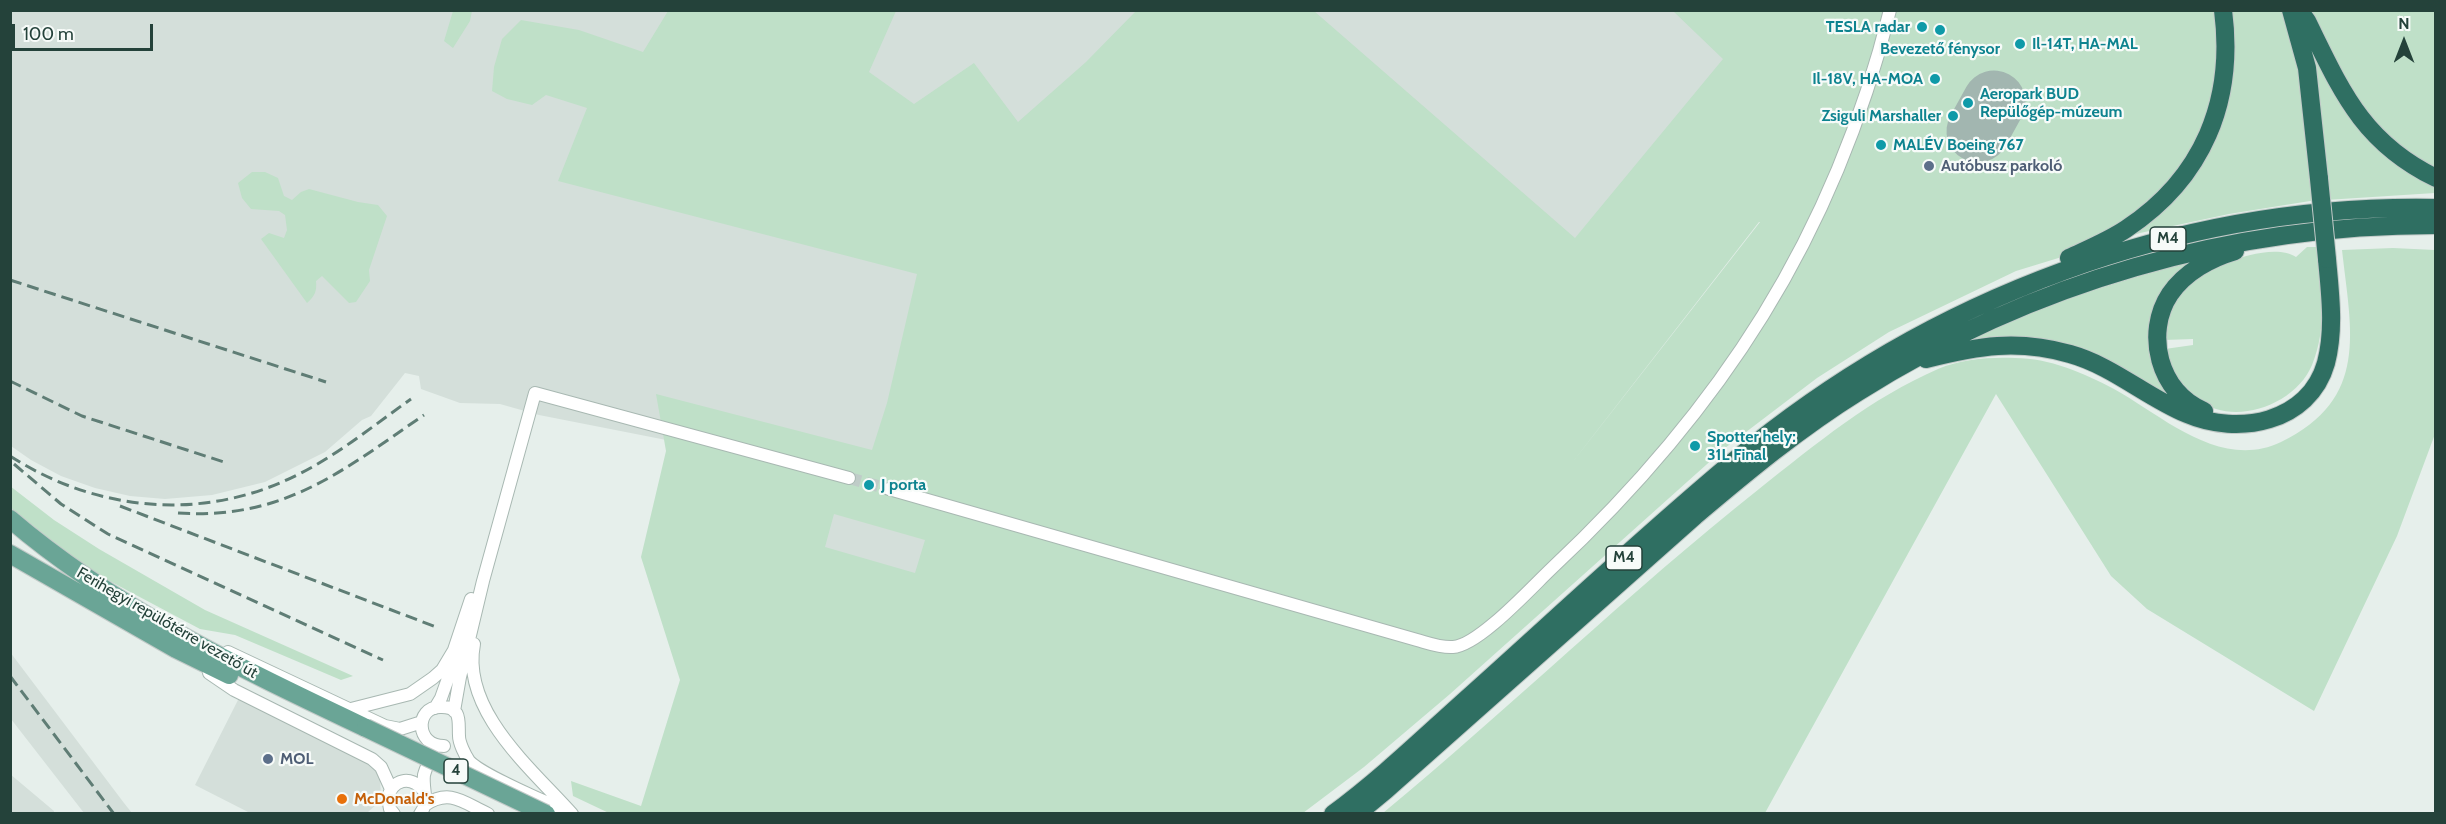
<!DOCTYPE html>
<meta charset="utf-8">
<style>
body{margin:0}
#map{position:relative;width:2446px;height:824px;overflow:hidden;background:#e6efeb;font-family:Cabin,sans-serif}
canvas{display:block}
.frame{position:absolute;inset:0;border:12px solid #24423a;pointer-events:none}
.north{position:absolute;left:2374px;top:12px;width:60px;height:60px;-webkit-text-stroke:4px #f7fbf9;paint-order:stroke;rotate:0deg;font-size:16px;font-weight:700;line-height:24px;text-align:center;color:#24423a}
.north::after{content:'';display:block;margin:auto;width:21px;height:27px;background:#24423a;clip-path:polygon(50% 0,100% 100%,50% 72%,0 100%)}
.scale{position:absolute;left:12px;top:24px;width:141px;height:27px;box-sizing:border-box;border:3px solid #24423a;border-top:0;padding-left:8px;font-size:18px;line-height:21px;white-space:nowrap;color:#24423a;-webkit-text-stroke:4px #f7fbf9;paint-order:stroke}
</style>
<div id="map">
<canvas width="2446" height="824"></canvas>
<div class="frame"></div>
<div class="north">N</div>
<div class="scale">100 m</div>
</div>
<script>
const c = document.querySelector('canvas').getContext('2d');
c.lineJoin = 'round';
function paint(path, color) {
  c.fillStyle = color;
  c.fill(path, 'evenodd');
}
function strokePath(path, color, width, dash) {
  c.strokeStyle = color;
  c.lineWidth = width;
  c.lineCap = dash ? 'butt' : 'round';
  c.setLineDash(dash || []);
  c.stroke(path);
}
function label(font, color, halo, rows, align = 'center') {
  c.font = font + ' Cabin,sans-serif';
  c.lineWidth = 4.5;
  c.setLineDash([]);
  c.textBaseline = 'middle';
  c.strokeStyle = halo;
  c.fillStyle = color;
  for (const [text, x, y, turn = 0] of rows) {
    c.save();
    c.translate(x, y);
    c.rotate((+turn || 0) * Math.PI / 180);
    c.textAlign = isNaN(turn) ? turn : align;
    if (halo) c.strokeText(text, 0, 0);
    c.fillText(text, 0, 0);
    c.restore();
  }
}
const built = new Path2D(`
 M 10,11 L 1847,11 L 1799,170 L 995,697 L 707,448 L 539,415 L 500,404 L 460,403 L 421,389 L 419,376 L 405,373 L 371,416 L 362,420 L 325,452 L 265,482 L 212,495 L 165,499 L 130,496 L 95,488 L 61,476 L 31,460 L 11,446 Z
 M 10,652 L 124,803 L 132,813 L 84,813 L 11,719 Z
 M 239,698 L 373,765 L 380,776 L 381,800 L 367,813 L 250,813 L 195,785 Z
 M 10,774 L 54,811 L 54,813 L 11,813 Z`);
const green = new Path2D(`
 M 453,11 L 472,11 L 470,21 L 453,48 L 444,41 Z
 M 668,11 L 896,11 L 869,72 L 914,104 L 974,63 L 1018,122 L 1086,62 L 1136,11 L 1314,11 L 1575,238 L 1723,59 L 1673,11 L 2435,11 L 2435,193 L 2310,201 L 2229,214 L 2140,233 L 2016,271 L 1889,332 L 1817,378 L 1725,448 L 1450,694 L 1364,767 L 1303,813 L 611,814 L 573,796 L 571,781 L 641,806 L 680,680 L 641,557 L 666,451 L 656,394 L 872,450 L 887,403 L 917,274 L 558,181 L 587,108 L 546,95 L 532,105 L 507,99 L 492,91 L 494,67 L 502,39 L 521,20 L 579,30 L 643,52 ZM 1760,222 L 1568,468 L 1759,222 ZM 834,514 L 925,540 L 915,573 L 825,547 Z
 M 252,172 L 265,172 L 278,178 L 284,196 L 292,200 L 301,192 L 309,189 L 358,202 L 378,205 L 387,216 L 369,270 L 370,281 L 356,302 L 349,303 L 322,276 L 316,281 C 317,291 315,296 307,303 L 261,239 L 269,233 L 284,238 L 287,230 L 285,215 L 279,211 L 251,209 L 242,198 L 238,183 Z
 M 2307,247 L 2318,247 C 2321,288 2328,326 2312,365 C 2298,399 2251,420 2216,409 C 2201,405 2186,392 2176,379 C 2170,372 2168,358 2165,349 L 2193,345 L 2193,339 L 2164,340 C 2166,321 2173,304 2185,288 C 2202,267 2272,240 2296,257 Z
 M 2393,248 L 2435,250 L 2435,434 L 2397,536 L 2314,711 L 2147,609 L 2111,576 L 1996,394 L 1765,813 L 1383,813 C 1510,708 1629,592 1759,489 C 1816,444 1871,398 1938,369 C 1961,359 1990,357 2015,358 C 2049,358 2084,373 2114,389 C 2163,416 2220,471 2281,442 C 2370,399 2351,331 2342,250 Z
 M 2194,258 L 2175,276 L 2153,313 L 2177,402 C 2125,367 2070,336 2006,336 C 1992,336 1977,339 1964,340 L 2069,298 Z
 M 10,486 L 54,520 L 99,549 L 205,610 L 353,676 L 341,680 L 235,635 L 200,629 L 87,569 L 11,508 Z`);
const runway = new Path2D(`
 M 1978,131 L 1994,102`);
const streetTunnel = new Path2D(`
 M 849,478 L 889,489`);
const street = new Path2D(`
 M 889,489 L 1417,640 C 1428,643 1441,648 1453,647 C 1478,646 1531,588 1551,569 C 1720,411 1834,237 1890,10
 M 474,644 C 461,711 532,769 572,814
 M 228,652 L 385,726 L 400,729 L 422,722
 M 209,673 L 234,690 L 372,759 L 381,767 L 391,789
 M 435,708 L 441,698 L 456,656
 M 351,709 L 410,694 L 433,678 L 442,670 L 454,650 L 471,599
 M 454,711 L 460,677 L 483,581 L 535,393 L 849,478
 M 444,746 C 415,746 415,707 440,707 C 463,706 458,723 459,736 C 459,743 465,755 469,761 C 483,776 545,801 567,812
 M 425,805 C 450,788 464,803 488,814
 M 394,814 L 390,809 L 388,798 C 392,779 411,775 423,790
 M 420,814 C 430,802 422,789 424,775 C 426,767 430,760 433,752`);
const primary = new Path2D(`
 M 10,519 C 115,609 242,669 366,728
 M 10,554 L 176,649 L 229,675`);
const highway = new Path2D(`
 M 2291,10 L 2307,68 L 2319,179
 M 2299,10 L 2307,21 C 2341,90 2362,142 2436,178
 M 2069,258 C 2088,249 2108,241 2126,229 C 2203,178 2235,101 2223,10
 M 1926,359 C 1978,346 2017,339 2070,354 C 2113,366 2146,397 2187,414 C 2238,436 2309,423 2326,363 C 2335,329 2330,293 2327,259
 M 2204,411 C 2159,393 2144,333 2170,294 C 2185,272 2211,258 2235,251
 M 1333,814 C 1382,778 1426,735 1471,695 C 1558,617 1644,536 1734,461 C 1930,298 2179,203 2436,208
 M 1357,814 L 1386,790 L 1695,516 C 1747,472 1800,428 1858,392 C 2032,282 2230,225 2436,225`);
const rail = new Path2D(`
 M 10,280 L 326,382
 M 10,381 L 82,416 L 227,463
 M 10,456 C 97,512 204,522 297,475 C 338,455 374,425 411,399
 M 14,464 L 61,504 L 108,534 L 383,660
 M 120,506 L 436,627
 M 178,513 C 284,520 342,471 424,415
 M 10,676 L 114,814`);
const primaryBridge = new Path2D(`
 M 366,728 L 546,814`);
const highwayBridge = new Path2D(`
 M 2319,179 L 2327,259`);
const markers = [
 [1922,27,6,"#0f9aa8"],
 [1940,30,6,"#0f9aa8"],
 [2020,44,6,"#0f9aa8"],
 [1935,79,6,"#0f9aa8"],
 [1968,103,6,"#0f9aa8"],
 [1953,116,6,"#0f9aa8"],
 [1881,145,6,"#0f9aa8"],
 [1929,166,6,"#5c6f8a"],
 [1695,446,6,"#0f9aa8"],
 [869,485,6,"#0f9aa8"],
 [268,759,6,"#5c6f8a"],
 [342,799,6,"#e8710a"]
];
const shields = [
 [2168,239,36],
 [1624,558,36],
 [456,771,24]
];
const shieldNames = [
 ["M4",2168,239],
 ["M4",1624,558],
 ["4",456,771]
];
const cultureNames = [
 ["TESLA radar",1910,27,"right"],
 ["Il-14T, HA-MAL",2032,44],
 ["Bevezető fénysor",1940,49,"center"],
 ["Il-18V, HA-MOA",1923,79,"right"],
 ["Aeropark BUD",1980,94],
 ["Repülőgép-múzeum",1980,112],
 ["Zsiguli Marshaller",1941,116,"right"],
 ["MALÉV Boeing 767",1893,145],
 ["Spotter hely:",1707,437],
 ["31L Final",1707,455],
 ["J porta",881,485]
];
const serviceNames = [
 ["Autóbusz parkoló",1941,166],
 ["MOL",280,759]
];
const streetNames = [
 ["Ferihegyi repülőtérre vezető út",167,623,30]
];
const foodNames = [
 ["McDonald's",354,799]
];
paint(built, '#d4dfda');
paint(green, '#bfe0c8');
strokePath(runway, '#a2b6b0', 63);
strokePath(streetTunnel, '#bfccc8', 12, [12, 6]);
strokePath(street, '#a8b8b2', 14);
strokePath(primary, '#c2cac8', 20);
strokePath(highway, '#c2cac8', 20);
strokePath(street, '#fff', 12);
strokePath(primary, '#6aa596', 18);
strokePath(highway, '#2f6f62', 18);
strokePath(rail, '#5f7d75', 3, [12, 6]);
strokePath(primaryBridge, '#c2cac8', 20, []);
strokePath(highwayBridge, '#c2cac8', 20, []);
strokePath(primaryBridge, '#6aa596', 18);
strokePath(highwayBridge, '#2f6f62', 18);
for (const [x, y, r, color] of markers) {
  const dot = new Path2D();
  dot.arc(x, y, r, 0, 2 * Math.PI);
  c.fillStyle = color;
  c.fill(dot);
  strokePath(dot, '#f7fbf9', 2);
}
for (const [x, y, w] of shields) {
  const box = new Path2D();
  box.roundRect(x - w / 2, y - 12, w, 24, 4.5);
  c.fillStyle = '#f7fbf9';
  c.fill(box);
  strokePath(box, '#24423a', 1.5);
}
label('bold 15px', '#24423a', null, shieldNames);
label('bold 16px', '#0d838f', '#f7fbf9', cultureNames, 'left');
label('bold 16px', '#4e5e75', '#f7fbf9', serviceNames, 'left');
label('16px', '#24423a', '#f7fbf9', streetNames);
label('bold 16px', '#c56008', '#f7fbf9', foodNames, 'left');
</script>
